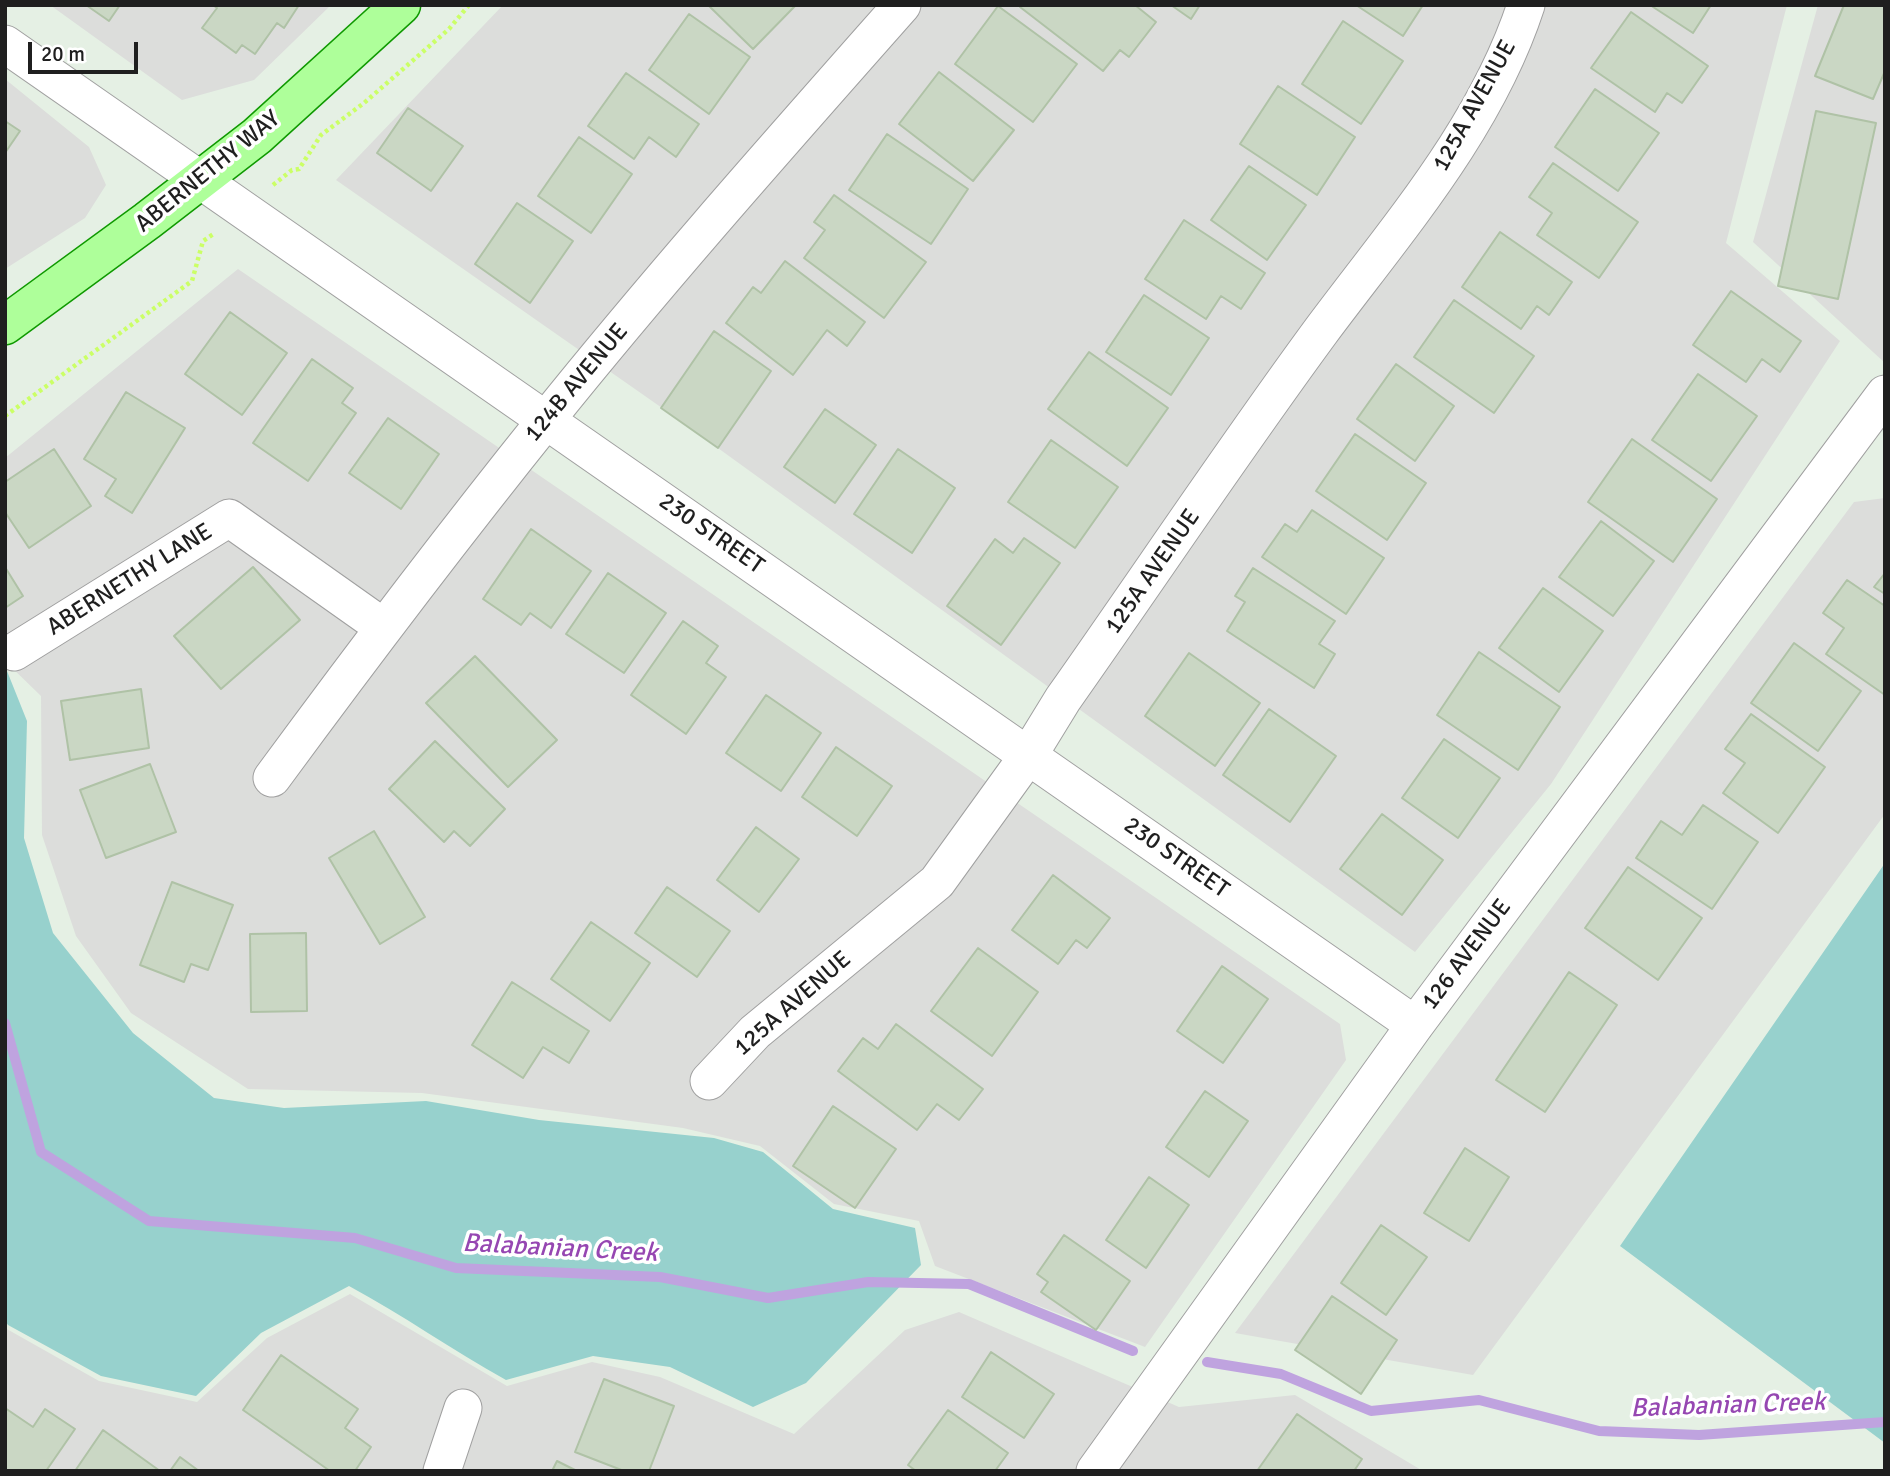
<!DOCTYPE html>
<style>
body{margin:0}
#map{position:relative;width:1890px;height:1476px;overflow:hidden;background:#e5f0e4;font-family:Signika,sans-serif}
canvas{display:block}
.frame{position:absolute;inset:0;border:7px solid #1f1f1f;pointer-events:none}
.scale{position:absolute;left:28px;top:42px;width:110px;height:32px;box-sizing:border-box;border:4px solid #1f1f1f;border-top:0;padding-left:9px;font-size:21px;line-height:24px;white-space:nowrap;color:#1f1f1f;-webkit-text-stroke:5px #fff;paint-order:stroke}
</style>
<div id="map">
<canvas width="1890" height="1476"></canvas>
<div class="frame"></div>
<div class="scale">20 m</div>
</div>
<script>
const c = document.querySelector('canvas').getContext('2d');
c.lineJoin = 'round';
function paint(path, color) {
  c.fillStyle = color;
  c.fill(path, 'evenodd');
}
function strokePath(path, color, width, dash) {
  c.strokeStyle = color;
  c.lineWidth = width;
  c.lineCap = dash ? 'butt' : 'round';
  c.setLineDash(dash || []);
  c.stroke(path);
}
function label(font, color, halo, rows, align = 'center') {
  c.font = font + ' Signika,sans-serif';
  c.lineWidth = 7;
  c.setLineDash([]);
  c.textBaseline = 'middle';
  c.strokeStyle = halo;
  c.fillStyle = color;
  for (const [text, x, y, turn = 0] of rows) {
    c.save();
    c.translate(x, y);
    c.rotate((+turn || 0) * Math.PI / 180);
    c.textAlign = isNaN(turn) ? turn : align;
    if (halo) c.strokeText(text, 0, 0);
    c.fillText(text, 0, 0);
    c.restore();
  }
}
const residential = new Path2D(`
 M 50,5 L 331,5 L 254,80 L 182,100 Z
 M 503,5 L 1787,5 L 1726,243 L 1840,341 L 1551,784 L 1415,952 L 675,417 L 336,180 Z
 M 1818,5 L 1885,5 L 1885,363 L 1753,242 Z
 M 5,79 L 89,147 L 106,185 L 85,218 L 5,269 Z
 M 238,269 L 1340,1024 L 1346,1060 L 1145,1347 L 935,1266 L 919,1221 L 834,1204 L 760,1146 L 683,1128 L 422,1093 L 248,1089 L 131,1013 L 76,936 L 42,835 L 41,696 L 5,661 L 5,458 Z
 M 1885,498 L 1885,814 L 1473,1375 L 1235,1333 L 1854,502 Z
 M 350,1294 L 507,1386 L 592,1362 L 660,1377 L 794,1434 L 905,1330 L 959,1312 L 1179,1407 L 1295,1395 L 1423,1471 L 5,1471 L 5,1328 L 99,1381 L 197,1402 L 267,1338 Z`);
const forest = new Path2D(`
 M 5,666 L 27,721 L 24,838 L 53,933 L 133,1033 L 214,1098 L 284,1108 L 426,1101 L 539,1120 L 714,1138 L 763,1152 L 833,1209 L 915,1228 L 921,1265 L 806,1383 L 753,1407 L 670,1367 L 593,1356 L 506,1380 C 452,1350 403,1315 349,1286 L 261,1333 L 196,1396 L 101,1376 L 8,1325 L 5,1321 Z
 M 1885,863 L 1885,1443 L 1620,1246 Z`);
const stream = new Path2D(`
 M 5,1023 L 41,1152 L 149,1221 L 355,1238 L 456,1268 L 660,1277 L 768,1298 L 868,1282 L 969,1284 L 1133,1351
 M 1207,1362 L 1281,1374 L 1371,1411 L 1479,1400 L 1599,1431 L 1699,1435 L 1885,1422`);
const building = new Path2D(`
 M 86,5 L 120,5 L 109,21 Z
 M 213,5 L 299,5 L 284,28 L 277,23 L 255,54 L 242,45 L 236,53 L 202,28 L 217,8 Z
 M 708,5 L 796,5 L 753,49 Z
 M 1021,5 L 1135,5 L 1156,22 L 1129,57 L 1120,50 L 1103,71 L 1020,7 Z
 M 1171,5 L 1200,5 L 1191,19 Z
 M 1356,5 L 1423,5 L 1403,36 Z
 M 1650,5 L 1711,5 L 1693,33 Z
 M 1844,5 L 1885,5 L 1885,71 L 1873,99 L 1815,76 Z
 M 998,6 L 1077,64 L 1033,122 L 955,64 Z
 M 1631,12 L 1708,66 L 1682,103 L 1667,93 L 1655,112 L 1591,68 Z
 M 689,14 L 750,57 L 709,114 L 649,70 Z
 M 1343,21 L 1403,61 L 1361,124 L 1302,84 Z
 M 939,72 L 1014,130 L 973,181 L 899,124 Z
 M 626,73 L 699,124 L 676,157 L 649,137 L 634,159 L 588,126 Z
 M 1278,86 L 1355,137 L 1317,195 L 1240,144 Z
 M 1595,89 L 1659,133 L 1618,191 L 1555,147 Z
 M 408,108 L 463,146 L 431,191 L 377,153 Z
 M 1816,111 L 1876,123 L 1838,299 L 1778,286 Z
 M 5,121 L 20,131 L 5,153 Z
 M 887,134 L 968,189 L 931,244 L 849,190 Z
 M 579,137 L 632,174 L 591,233 L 538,196 Z
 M 1553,163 L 1638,222 L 1599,278 L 1537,235 L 1552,213 L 1529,197 Z
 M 1249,166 L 1306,205 L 1267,260 L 1211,220 Z
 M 834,195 L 926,262 L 884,318 L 804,258 L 825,230 L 814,222 Z
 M 517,203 L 573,241 L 530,303 L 475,264 Z
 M 1184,220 L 1265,273 L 1241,309 L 1221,296 L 1206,319 L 1145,279 Z
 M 1500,232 L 1572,282 L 1549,315 L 1537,306 L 1521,329 L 1462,287 Z
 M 785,261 L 865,322 L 847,346 L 827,330 L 793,375 L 726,323 L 753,287 L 761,293 Z
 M 1731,291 L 1801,341 L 1780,372 L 1762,359 L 1746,382 L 1693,345 Z
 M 1144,295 L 1209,338 L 1171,395 L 1106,352 Z
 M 1454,300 L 1534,356 L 1494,413 L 1414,357 Z
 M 230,312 L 287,353 L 242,415 L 185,374 Z
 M 714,331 L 771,371 L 718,448 L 661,408 Z
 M 1089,352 L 1168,408 L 1127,466 L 1048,409 Z
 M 312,359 L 353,388 L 342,403 L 356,413 L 308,481 L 253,443 Z
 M 1396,364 L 1454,406 L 1415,461 L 1357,419 Z
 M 1698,374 L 1757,416 L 1711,481 L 1652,440 Z
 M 126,392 L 185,428 L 132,513 L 105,496 L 116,479 L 84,459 Z
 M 825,409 L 876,445 L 835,503 L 784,467 Z
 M 388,418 L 439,454 L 401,509 L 349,473 Z
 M 1355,434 L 1426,483 L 1387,540 L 1316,491 Z
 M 1632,439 L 1717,499 L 1673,562 L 1588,502 Z
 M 1051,440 L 1118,487 L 1075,548 L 1008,502 Z
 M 54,449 L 91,506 L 29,548 L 5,512 L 5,482 Z
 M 898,449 L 955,488 L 912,553 L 854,514 Z
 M 1312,510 L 1384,558 L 1346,614 L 1262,557 L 1285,524 L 1297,532 Z
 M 1601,521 L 1654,561 L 1613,616 L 1559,577 Z
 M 531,529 L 591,571 L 551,628 L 530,613 L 521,625 L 483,599 Z
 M 1024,538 L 1060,563 L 1001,645 L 947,606 L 995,539 L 1013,553 Z
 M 5,567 L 23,596 L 5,608 Z
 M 253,567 L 300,620 L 221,689 L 174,636 Z
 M 1253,568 L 1335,621 L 1319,644 L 1335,654 L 1314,688 L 1227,631 L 1245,602 L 1235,596 Z
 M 608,573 L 666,613 L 624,673 L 566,634 Z
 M 1885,573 L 1885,594 L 1874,587 Z
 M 1847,580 L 1885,606 L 1885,695 L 1826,654 L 1844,628 L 1823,613 Z
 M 1543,588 L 1603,631 L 1559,692 L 1499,648 Z
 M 683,621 L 718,646 L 706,663 L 726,677 L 686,734 L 631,695 Z
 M 1794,643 L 1861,691 L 1818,751 L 1751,703 Z
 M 1479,652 L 1560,707 L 1518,770 L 1437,715 Z
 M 1189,653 L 1260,703 L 1215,766 L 1145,716 Z
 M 475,656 L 557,740 L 508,787 L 426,703 Z
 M 141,689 L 149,748 L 70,760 L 61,701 Z
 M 766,695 L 821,733 L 781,791 L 726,753 Z
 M 1269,709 L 1336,756 L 1290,822 L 1223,775 Z
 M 1751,714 L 1825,767 L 1778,833 L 1723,793 L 1745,763 L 1725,749 Z
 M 1444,739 L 1500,778 L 1458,838 L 1402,798 Z
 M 435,741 L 505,809 L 470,846 L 454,831 L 444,842 L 389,789 Z
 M 836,747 L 892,786 L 857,836 L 802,797 Z
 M 150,764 L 176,832 L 106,858 L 80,790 Z
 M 1703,805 L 1758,842 L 1712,909 L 1636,858 L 1661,821 L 1682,835 Z
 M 1382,814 L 1443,860 L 1402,915 L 1340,869 Z
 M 756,827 L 799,859 L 759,912 L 717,880 Z
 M 374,831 L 425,917 L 380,944 L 329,858 Z
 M 1628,867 L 1702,918 L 1658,980 L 1585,928 Z
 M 1053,875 L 1110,918 L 1087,948 L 1076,940 L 1058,964 L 1012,930 Z
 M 172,882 L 233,905 L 208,970 L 191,964 L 184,982 L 140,965 Z
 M 667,887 L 730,931 L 697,977 L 635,933 Z
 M 591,922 L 650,963 L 610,1021 L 551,979 Z
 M 306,933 L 307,1011 L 251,1012 L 250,934 Z
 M 978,948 L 1038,992 L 992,1056 L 931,1011 Z
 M 1222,966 L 1268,999 L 1223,1063 L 1177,1031 Z
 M 1569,972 L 1617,1005 L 1545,1112 L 1496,1080 Z
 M 512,982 L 589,1031 L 569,1063 L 543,1047 L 523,1078 L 472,1045 Z
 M 896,1024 L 983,1089 L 959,1120 L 937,1104 L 917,1130 L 838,1071 L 863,1038 L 878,1049 Z
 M 1205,1091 L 1248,1121 L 1209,1177 L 1166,1147 Z
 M 833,1106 L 896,1149 L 855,1208 L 793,1166 Z
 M 1465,1148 L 1509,1177 L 1469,1241 L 1424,1213 Z
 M 1149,1177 L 1189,1205 L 1146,1268 L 1106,1240 Z
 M 1381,1225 L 1427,1257 L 1386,1315 L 1341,1283 Z
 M 1064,1235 L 1130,1281 L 1096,1330 L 1041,1292 L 1048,1282 L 1037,1274 Z
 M 1332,1296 L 1397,1340 L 1361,1394 L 1295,1350 Z
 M 991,1352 L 1054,1394 L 1024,1438 L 962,1397 Z
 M 281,1355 L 358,1409 L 345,1428 L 371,1447 L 355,1471 L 330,1471 L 243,1410 Z
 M 604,1379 L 674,1406 L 649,1471 L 624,1471 L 575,1452 Z
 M 5,1408 L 33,1427 L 45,1409 L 75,1429 L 46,1471 L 5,1471 Z
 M 948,1410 L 1008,1453 L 995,1471 L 916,1471 L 908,1465 Z
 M 1297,1414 L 1362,1459 L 1354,1471 L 1257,1471 Z
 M 103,1430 L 160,1471 L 75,1471 Z
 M 180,1457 L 199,1471 L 170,1471 Z
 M 557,1461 L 577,1471 L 552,1471 Z`);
const path = new Path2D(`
 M 273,185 L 292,170 L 299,169 L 321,135 L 364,103 L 449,29 L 469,5
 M 5,416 L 192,281 L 203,241 L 215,233`);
const minor = new Path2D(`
 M 5,44 L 1415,1025
 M 14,652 L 229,518 L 383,627
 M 272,778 C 361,657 452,537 546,420 C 660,278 781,142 902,5
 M 709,1081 L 755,1032 L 937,882 L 1028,756 L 1063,699 C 1149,577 1232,452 1321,331 C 1397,229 1486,128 1526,5
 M 442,1471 L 463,1408
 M 1095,1471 L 1415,1025 L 1885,394`);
const major = new Path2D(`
 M 5,325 L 147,221 L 257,136 L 401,5`);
const streetNames = [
 ["125A AVENUE",1475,106,-61],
 ["ABERNETHY WAY",208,172,-39],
 ["124B AVENUE",577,383,-50],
 ["230 STREET",711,534,35],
 ["125A AVENUE",1153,572,-55],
 ["ABERNETHY LANE",130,580,-32],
 ["230 STREET",1176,858,35],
 ["126 AVENUE",1467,955,-53],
 ["125A AVENUE",793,1004,-41]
];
const waterNames = [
 ["Balabanian Creek",560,1249,3],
 ["Balabanian Creek",1728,1406,-2]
];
paint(residential, '#dcdddb');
paint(forest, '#97d1cd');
strokePath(stream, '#bfa3df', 10);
paint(building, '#cad7c4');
strokePath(building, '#afc2a6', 2);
strokePath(minor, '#a0a0a0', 39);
strokePath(major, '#0f9900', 41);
strokePath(path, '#cbff66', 4.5, [3.5, 3.5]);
strokePath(minor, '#fff', 37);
strokePath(major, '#aeff9a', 38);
label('24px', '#1f1f1f', '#fff', streetNames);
label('italic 26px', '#9647b2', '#fff', waterNames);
</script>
